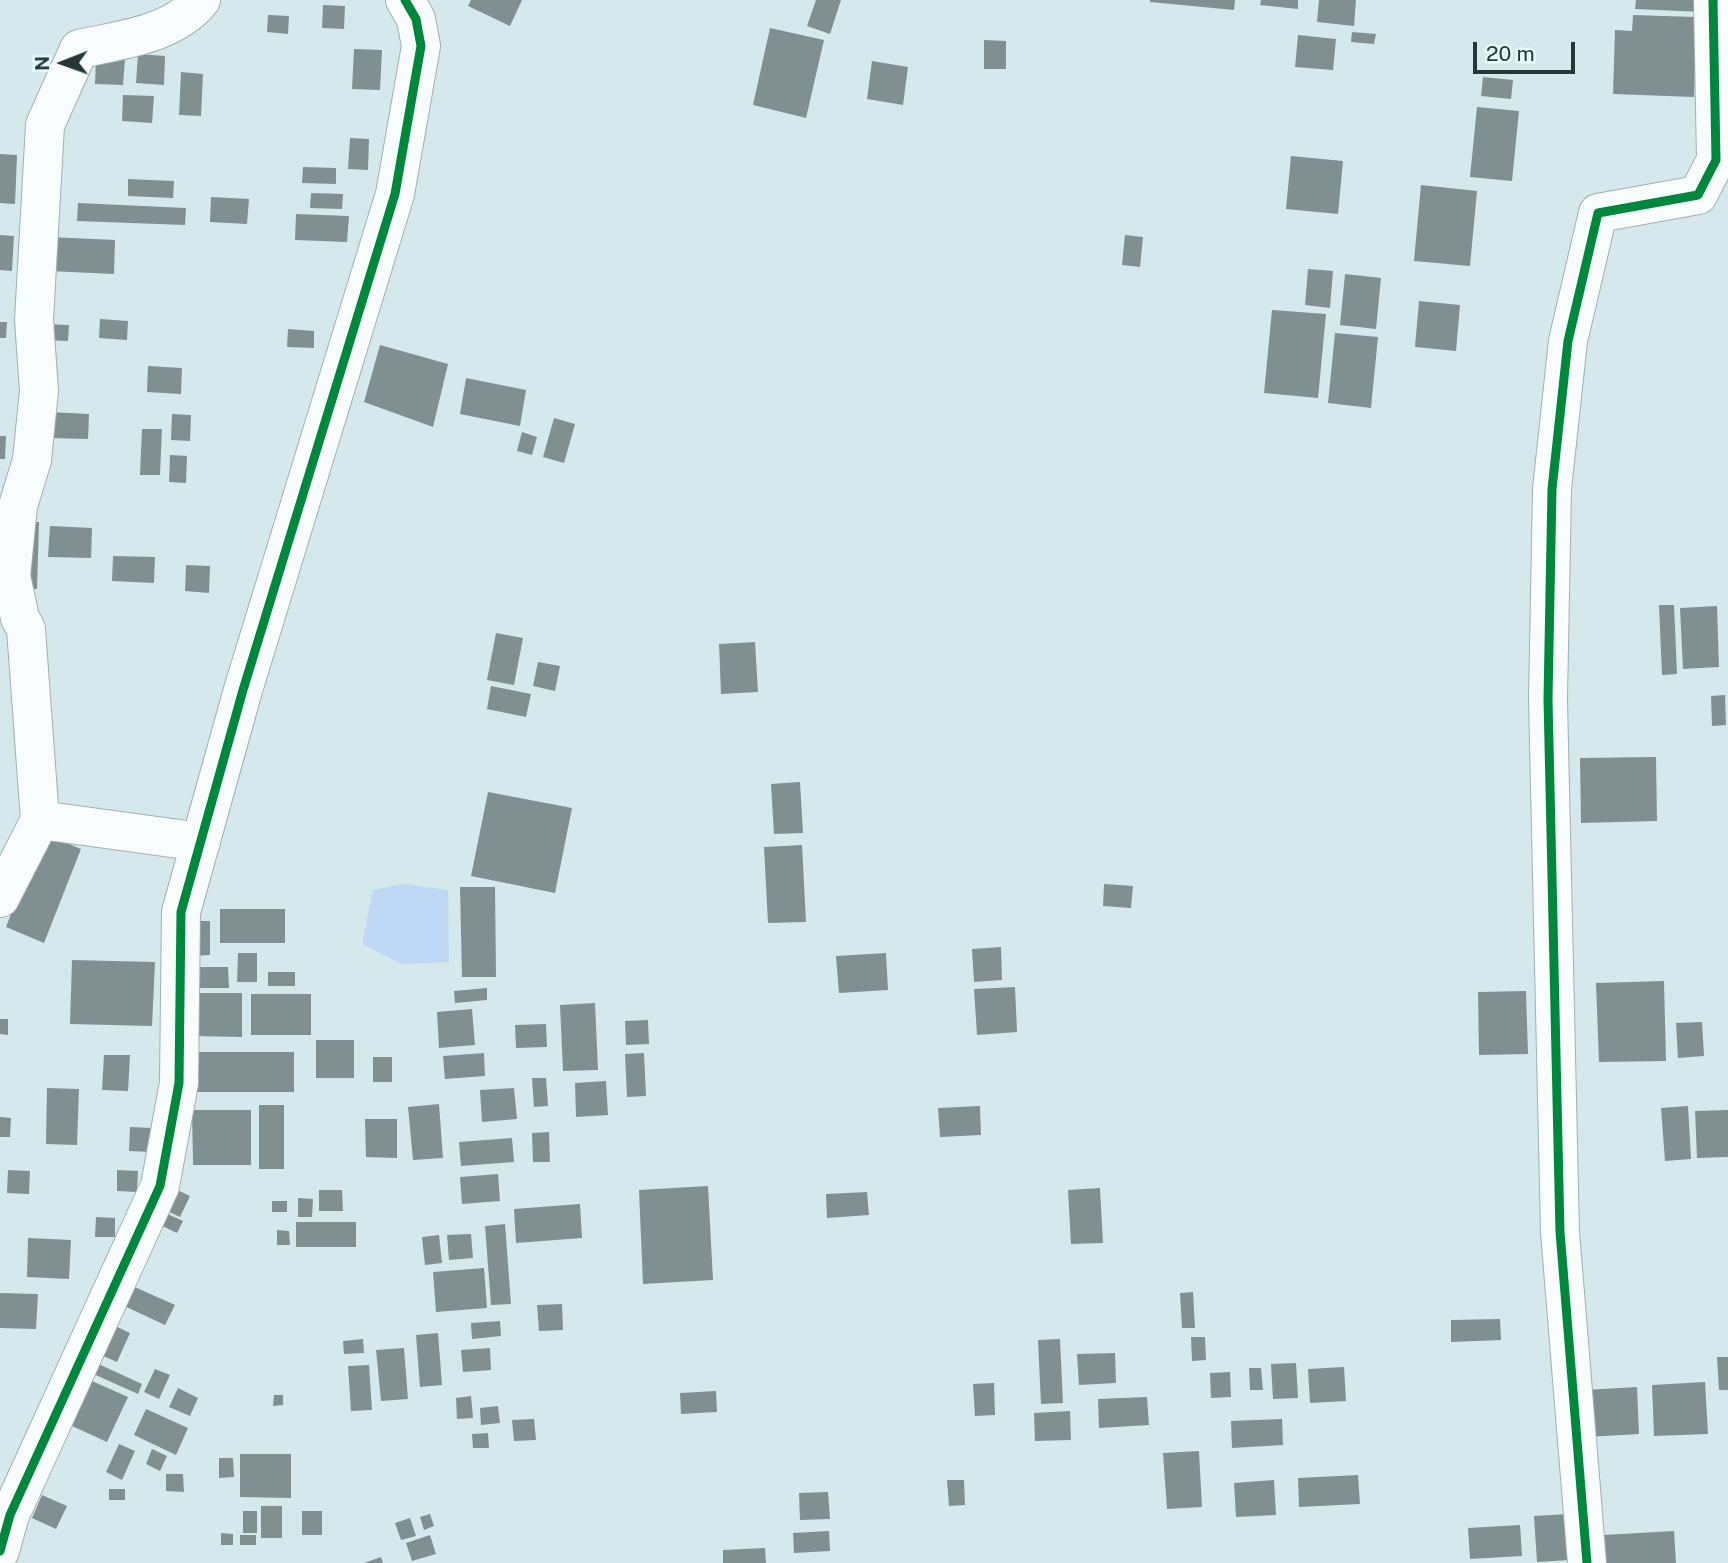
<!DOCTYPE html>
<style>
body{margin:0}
#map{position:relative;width:1728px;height:1563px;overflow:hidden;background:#d5e9ec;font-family:"Public Sans",sans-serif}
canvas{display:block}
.north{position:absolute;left:28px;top:28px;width:70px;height:70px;-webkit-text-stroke:5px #e4fafe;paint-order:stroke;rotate:269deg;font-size:19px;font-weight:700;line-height:28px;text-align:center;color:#273638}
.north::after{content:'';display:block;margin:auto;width:24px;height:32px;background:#273638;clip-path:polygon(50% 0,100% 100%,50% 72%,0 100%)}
.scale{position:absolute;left:1473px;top:42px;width:102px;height:32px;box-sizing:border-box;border:4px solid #273638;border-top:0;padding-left:9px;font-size:21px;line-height:24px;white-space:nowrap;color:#273638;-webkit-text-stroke:5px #e4fafe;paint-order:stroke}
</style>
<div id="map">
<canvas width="1728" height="1563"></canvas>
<div class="north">N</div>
<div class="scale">20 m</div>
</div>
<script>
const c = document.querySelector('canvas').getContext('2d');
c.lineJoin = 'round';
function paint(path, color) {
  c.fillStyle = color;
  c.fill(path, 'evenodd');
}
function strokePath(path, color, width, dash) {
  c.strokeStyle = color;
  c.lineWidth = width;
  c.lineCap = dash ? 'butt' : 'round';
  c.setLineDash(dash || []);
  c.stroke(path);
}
const water = new Path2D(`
 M 403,884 L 448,890 L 449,962 L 401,964 L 362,944 L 373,890 Z`);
const building = new Path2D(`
 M 471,0 L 522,0 L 510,26 L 468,6 Z
 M 816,0 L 841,0 L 830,34 L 807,26 Z
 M 1150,0 L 1235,0 L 1234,10 L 1150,2 Z
 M 1261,0 L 1298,0 L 1298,9 L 1260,5 Z
 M 1319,0 L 1356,0 L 1354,26 L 1317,22 Z
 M 1636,0 L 1703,0 L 1702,12 L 1635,9 Z
 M 323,5 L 345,6 L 344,29 L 322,28 Z
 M 268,15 L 289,16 L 288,34 L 267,32 Z
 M 1633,15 L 1697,17 L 1694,97 L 1613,94 L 1615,30 L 1632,31 Z
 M 770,28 L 824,40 L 806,118 L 753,105 Z
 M 1352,32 L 1376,34 L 1374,44 L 1351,42 Z
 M 1298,35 L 1336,39 L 1333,70 L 1295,67 Z
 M 984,40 L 1006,41 L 1006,69 L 984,69 Z
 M 354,49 L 382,50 L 380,90 L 352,89 Z
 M 138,54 L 165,56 L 164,85 L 136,83 Z
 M 96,57 L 125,59 L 123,85 L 95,84 Z
 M 872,61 L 908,67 L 903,105 L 867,99 Z
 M 181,72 L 203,74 L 201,116 L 179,115 Z
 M 1483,77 L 1513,80 L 1511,99 L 1481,96 Z
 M 123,95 L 154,96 L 152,123 L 122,121 Z
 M 1477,107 L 1519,111 L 1512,181 L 1470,177 Z
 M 350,138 L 369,139 L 368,170 L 348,169 Z
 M 0,154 L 17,155 L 15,204 L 0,203 Z
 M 1291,156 L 1343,161 L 1338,214 L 1286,209 Z
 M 303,167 L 336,168 L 336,184 L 302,183 Z
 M 128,179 L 174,181 L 173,198 L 128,196 Z
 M 1421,185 L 1477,191 L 1470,266 L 1414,261 Z
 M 311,193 L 343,194 L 342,209 L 310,208 Z
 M 211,197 L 249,199 L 247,224 L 210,222 Z
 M 78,203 L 186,208 L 185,225 L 77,221 Z
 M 296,214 L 349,216 L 347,242 L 295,240 Z
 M 0,235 L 14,236 L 12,271 L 0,270 Z
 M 1125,235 L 1143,237 L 1140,267 L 1122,265 Z
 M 50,237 L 115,240 L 114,274 L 49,271 Z
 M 1308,269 L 1333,271 L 1330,308 L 1305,305 Z
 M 1345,274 L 1381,278 L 1376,329 L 1340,325 Z
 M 1419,301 L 1460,305 L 1456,351 L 1415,347 Z
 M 1272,310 L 1326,314 L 1318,398 L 1264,393 Z
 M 100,319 L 128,321 L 127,340 L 99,338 Z
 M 0,322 L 7,322 L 6,338 L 0,338 Z
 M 44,324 L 69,325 L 68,341 L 43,340 Z
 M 288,329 L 314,331 L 314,348 L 287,347 Z
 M 1335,333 L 1378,337 L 1371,408 L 1328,403 Z
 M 380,345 L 448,364 L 433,427 L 364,402 Z
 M 148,366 L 182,368 L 181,394 L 147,392 Z
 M 466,378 L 526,390 L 520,426 L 460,414 Z
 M 49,412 L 89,414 L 88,439 L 47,438 Z
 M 172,414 L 191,415 L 190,441 L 171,440 Z
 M 554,418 L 575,424 L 564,463 L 543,457 Z
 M 142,429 L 162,429 L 160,475 L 140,475 Z
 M 522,432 L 537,437 L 532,455 L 517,451 Z
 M 0,436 L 6,436 L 5,459 L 0,459 Z
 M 170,455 L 187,456 L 186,483 L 169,482 Z
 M 21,521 L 39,522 L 37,589 L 18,588 Z
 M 50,526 L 92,528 L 91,558 L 48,557 Z
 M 113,556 L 155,557 L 154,583 L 112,581 Z
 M 186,565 L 210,566 L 209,593 L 185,591 Z
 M 1659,605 L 1674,605 L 1677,674 L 1662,675 Z
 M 1717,606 L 1719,667 L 1683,669 L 1680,608 Z
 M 496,633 L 523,638 L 514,685 L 487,680 Z
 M 755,642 L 758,692 L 721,694 L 719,644 Z
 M 538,662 L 560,666 L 555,691 L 533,686 Z
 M 491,686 L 531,694 L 526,717 L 487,709 Z
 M 1725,695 L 1726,725 L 1712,726 L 1711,696 Z
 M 1656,757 L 1657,821 L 1581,823 L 1580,758 Z
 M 800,782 L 803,833 L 774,834 L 771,784 Z
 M 488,792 L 572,808 L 555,893 L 471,876 Z
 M 42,833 L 81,849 L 44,943 L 6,927 Z
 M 802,845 L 806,922 L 768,923 L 764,847 Z
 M 1104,884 L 1133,886 L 1131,908 L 1103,906 Z
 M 460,887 L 495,887 L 496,977 L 462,977 Z
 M 220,909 L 285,909 L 285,943 L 220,943 Z
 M 193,921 L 210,921 L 210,955 L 193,956 Z
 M 1001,947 L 1002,980 L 974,982 L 972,949 Z
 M 238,953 L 257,953 L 257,982 L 237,982 Z
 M 886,953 L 888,990 L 839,993 L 836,956 Z
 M 72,960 L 155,962 L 152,1026 L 70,1024 Z
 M 196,967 L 228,967 L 229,988 L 196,988 Z
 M 268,972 L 295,972 L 295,986 L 268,986 Z
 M 1664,981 L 1666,1061 L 1599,1062 L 1596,983 Z
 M 1015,987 L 1017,1032 L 977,1035 L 974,989 Z
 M 487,988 L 487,1000 L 455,1003 L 454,991 Z
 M 1526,991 L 1528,1054 L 1479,1055 L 1478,992 Z
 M 193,993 L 242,993 L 242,1037 L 193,1036 Z
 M 251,994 L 311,994 L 311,1035 L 251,1035 Z
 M 595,1003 L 598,1070 L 563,1071 L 560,1005 Z
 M 472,1009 L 475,1045 L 439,1048 L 437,1012 Z
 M 0,1019 L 8,1019 L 8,1035 L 0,1034 Z
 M 648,1020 L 649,1044 L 626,1045 L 625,1021 Z
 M 1702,1022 L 1704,1056 L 1678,1058 L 1676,1023 Z
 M 546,1024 L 547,1047 L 516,1048 L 515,1025 Z
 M 316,1040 L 354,1040 L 354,1078 L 316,1078 Z
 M 197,1052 L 294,1052 L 294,1092 L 197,1092 Z
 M 484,1053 L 485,1076 L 445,1079 L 443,1056 Z
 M 644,1053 L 646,1096 L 627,1097 L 625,1054 Z
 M 104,1055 L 130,1055 L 128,1091 L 102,1090 Z
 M 373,1057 L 392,1057 L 392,1082 L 373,1082 Z
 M 532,1078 L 546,1078 L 548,1106 L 534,1107 Z
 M 606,1081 L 608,1115 L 576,1117 L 575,1083 Z
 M 47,1088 L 79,1089 L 77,1145 L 46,1144 Z
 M 514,1088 L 517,1119 L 482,1122 L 480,1090 Z
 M 439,1104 L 443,1158 L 413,1160 L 408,1107 Z
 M 259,1105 L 284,1105 L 284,1169 L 259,1169 Z
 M 980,1106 L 981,1135 L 940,1137 L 938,1108 Z
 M 1688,1106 L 1691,1159 L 1665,1161 L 1661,1108 Z
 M 192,1110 L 251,1110 L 251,1165 L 193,1165 Z
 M 1728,1110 L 1728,1157 L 1697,1158 L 1695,1111 Z
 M 0,1117 L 11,1118 L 10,1137 L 0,1137 Z
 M 365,1119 L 397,1119 L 397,1158 L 366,1157 Z
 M 130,1127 L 152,1128 L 151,1152 L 129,1151 Z
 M 549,1132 L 550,1162 L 533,1162 L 532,1133 Z
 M 512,1138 L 514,1162 L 461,1166 L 459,1142 Z
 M 8,1170 L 30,1171 L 29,1194 L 7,1193 Z
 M 117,1170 L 138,1171 L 137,1192 L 117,1191 Z
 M 498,1174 L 500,1201 L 462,1204 L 460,1177 Z
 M 708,1186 L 713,1280 L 643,1284 L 639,1190 Z
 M 173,1188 L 190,1196 L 180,1217 L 163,1209 Z
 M 1100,1188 L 1103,1243 L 1071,1244 L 1068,1190 Z
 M 319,1190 L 342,1190 L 343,1211 L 319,1211 Z
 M 867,1192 L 869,1215 L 827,1218 L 826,1194 Z
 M 298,1198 L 313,1199 L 312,1217 L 298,1217 Z
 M 272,1201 L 287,1201 L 287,1212 L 272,1212 Z
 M 580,1204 L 582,1238 L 516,1243 L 514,1209 Z
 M 161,1211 L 183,1221 L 177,1233 L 156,1223 Z
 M 96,1217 L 115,1218 L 115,1237 L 95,1237 Z
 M 296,1222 L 356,1222 L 356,1247 L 296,1247 Z
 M 505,1224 L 511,1304 L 491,1305 L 485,1226 Z
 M 277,1230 L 289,1231 L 290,1245 L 277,1245 Z
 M 471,1234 L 473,1258 L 449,1260 L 447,1235 Z
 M 439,1235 L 442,1263 L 425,1265 L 422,1237 Z
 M 28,1238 L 71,1240 L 69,1279 L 27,1277 Z
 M 484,1268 L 487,1308 L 436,1312 L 433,1272 Z
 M 128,1284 L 175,1305 L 165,1325 L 120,1304 Z
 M 1193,1292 L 1195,1328 L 1182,1328 L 1180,1293 Z
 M 0,1293 L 38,1294 L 36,1329 L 0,1328 Z
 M 562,1304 L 563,1330 L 539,1331 L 537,1305 Z
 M 1500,1319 L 1501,1340 L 1451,1342 L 1451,1320 Z
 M 500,1321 L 501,1336 L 472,1339 L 471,1323 Z
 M 109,1323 L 130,1333 L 117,1362 L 96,1353 Z
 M 438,1333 L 442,1385 L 420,1387 L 416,1335 Z
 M 1191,1337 L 1205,1337 L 1206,1360 L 1192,1361 Z
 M 363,1339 L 364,1353 L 344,1354 L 343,1341 Z
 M 1060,1339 L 1063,1403 L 1041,1404 L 1038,1340 Z
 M 404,1348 L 408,1399 L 381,1401 L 376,1350 Z
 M 490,1348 L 491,1370 L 463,1372 L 461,1350 Z
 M 1115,1353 L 1116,1383 L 1079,1385 L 1077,1354 Z
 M 1717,1357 L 1728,1357 L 1728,1390 L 1719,1390 Z
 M 94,1362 L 142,1384 L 138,1394 L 89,1372 Z
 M 1296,1363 L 1298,1398 L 1273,1399 L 1271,1364 Z
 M 369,1365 L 372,1410 L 351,1411 L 348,1366 Z
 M 1344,1367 L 1346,1401 L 1310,1403 L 1308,1369 Z
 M 1249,1368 L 1261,1368 L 1263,1390 L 1250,1390 Z
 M 155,1369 L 170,1375 L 159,1399 L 144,1392 Z
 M 1230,1372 L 1231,1397 L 1211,1398 L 1210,1373 Z
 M 92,1381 L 128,1397 L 107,1442 L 72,1426 Z
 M 1705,1382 L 1708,1434 L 1654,1436 L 1652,1385 Z
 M 994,1383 L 995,1415 L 975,1416 L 973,1384 Z
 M 1637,1387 L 1639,1434 L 1587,1437 L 1585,1390 Z
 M 178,1388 L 198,1398 L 190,1416 L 169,1407 Z
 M 716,1391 L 717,1412 L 681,1414 L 680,1393 Z
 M 274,1395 L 283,1395 L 283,1405 L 273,1406 Z
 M 471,1396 L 473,1418 L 457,1419 L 456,1398 Z
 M 1147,1397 L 1149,1425 L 1099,1428 L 1098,1399 Z
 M 498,1406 L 500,1423 L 481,1425 L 480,1408 Z
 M 146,1409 L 188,1428 L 176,1455 L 134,1435 Z
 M 1070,1411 L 1071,1440 L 1035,1441 L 1034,1413 Z
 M 534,1419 L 536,1440 L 514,1441 L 512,1420 Z
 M 1282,1419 L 1283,1445 L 1232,1448 L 1231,1421 Z
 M 488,1433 L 489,1448 L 473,1448 L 472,1434 Z
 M 119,1444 L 135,1451 L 122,1480 L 106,1472 Z
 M 152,1449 L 167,1456 L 160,1471 L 146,1464 Z
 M 1199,1451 L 1202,1507 L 1167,1509 L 1163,1453 Z
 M 240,1454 L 291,1454 L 291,1498 L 240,1497 Z
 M 219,1458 L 233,1458 L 234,1477 L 219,1478 Z
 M 166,1474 L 183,1474 L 184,1492 L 166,1491 Z
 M 1358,1475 L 1360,1504 L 1299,1507 L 1298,1478 Z
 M 947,1480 L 964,1480 L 965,1505 L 949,1506 Z
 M 1274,1480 L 1276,1515 L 1236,1517 L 1234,1483 Z
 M 109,1489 L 125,1489 L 125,1500 L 109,1500 Z
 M 828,1492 L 830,1519 L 800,1520 L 799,1493 Z
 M 42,1495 L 67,1506 L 56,1529 L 32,1518 Z
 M 261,1506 L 282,1506 L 282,1538 L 261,1538 Z
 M 243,1511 L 257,1511 L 257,1533 L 243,1533 Z
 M 302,1511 L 322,1511 L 322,1535 L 302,1535 Z
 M 430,1514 L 434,1526 L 424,1530 L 420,1517 Z
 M 1568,1514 L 1570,1560 L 1537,1562 L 1534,1516 Z
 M 410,1518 L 416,1536 L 401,1540 L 395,1523 Z
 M 1520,1525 L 1522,1556 L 1470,1559 L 1468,1528 Z
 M 829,1531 L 830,1551 L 794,1553 L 793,1533 Z
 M 1674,1531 L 1676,1563 L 1605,1563 L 1604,1535 Z
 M 221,1533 L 233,1534 L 233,1545 L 221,1545 Z
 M 240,1535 L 256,1535 L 256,1545 L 240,1545 Z
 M 430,1535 L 436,1554 L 412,1561 L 406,1543 Z
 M 765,1548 L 766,1563 L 723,1563 L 723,1550 Z
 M 381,1557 L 383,1563 L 364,1563 Z`);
const minor = new Path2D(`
 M 40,820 L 26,629 L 20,618 L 11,576 L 18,506 L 32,460 L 39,391 L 34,320 L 45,125 L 79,49 C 120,40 173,35 201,0
 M 0,898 L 40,820 L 201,842
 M 0,1551 L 10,1515 L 160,1186 L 179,1083 L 181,912 L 243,690 L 395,194 L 421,46 L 416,19 L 405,0
 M 1587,1563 L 1560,1232 L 1548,699 L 1552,489 L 1568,341 L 1598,213 L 1698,195 L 1716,160 L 1713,0`);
const cycleway = new Path2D(`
 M 0,1551 L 10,1515 L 160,1186 L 179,1083 L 181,912 L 243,690 L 395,194 L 421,46 L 416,19 L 405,0
 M 1587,1563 L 1560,1232 L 1548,699 L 1552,489 L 1568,341 L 1598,213 L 1698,195 L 1716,160 L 1713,0`);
paint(water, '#bfd8f5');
paint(building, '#809090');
strokePath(minor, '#a1b0b3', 40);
strokePath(minor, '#f9fcfc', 38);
strokePath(cycleway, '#00873e', 9);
</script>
